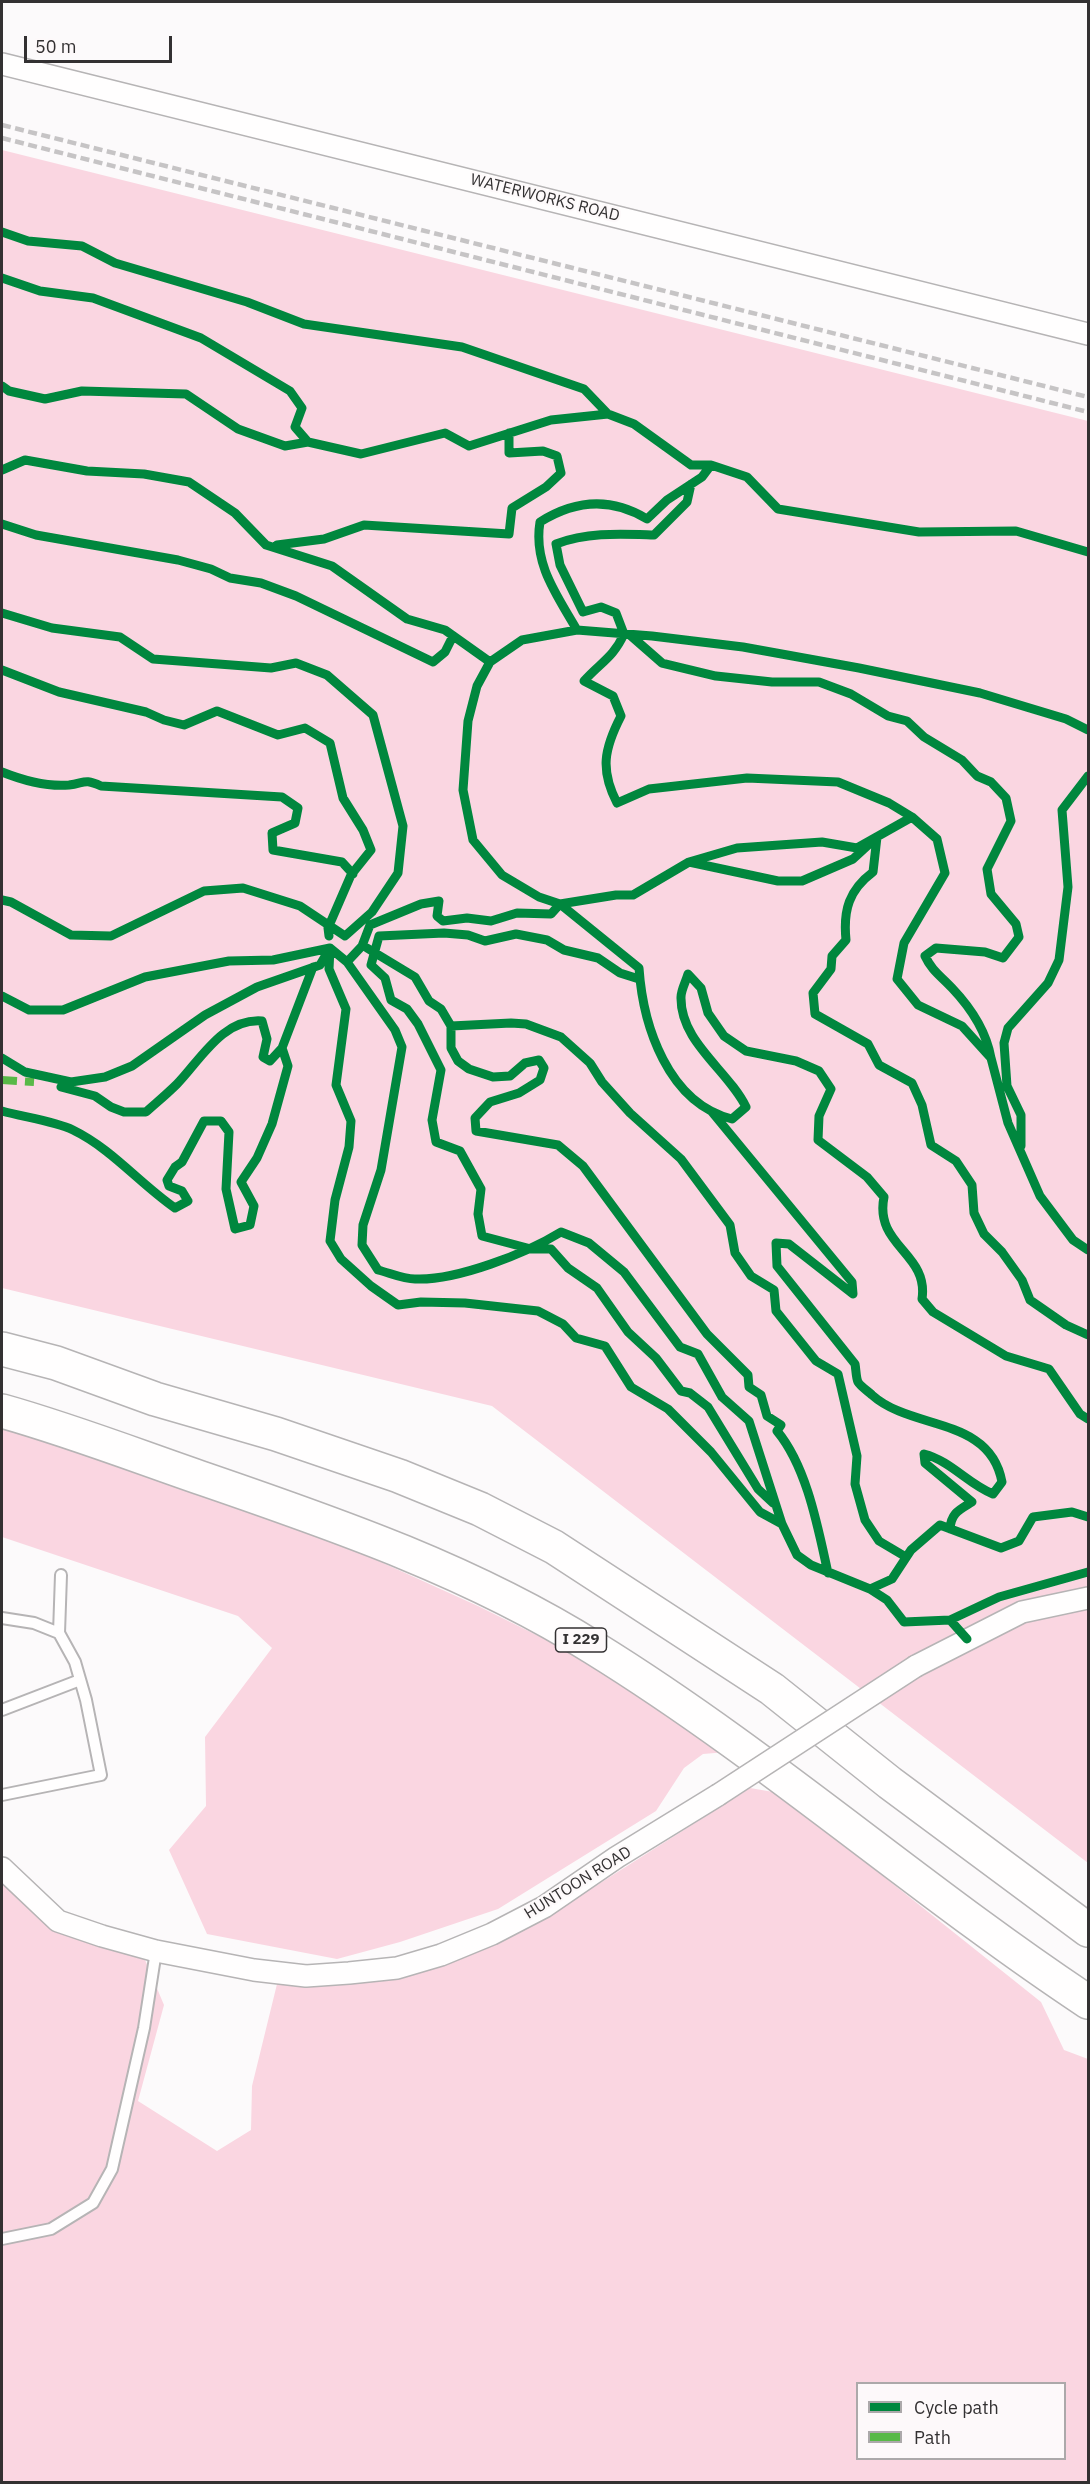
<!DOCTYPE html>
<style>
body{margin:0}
#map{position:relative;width:1090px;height:2484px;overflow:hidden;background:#fcfafb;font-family:"IBM Plex Sans",sans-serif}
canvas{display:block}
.frame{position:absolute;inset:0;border:3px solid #333132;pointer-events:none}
.legend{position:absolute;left:856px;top:2382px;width:210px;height:78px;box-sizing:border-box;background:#fdf9fa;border:2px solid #aca9aa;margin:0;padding:8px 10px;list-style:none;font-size:18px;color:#333132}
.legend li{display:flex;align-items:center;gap:12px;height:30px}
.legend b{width:30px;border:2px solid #aca9aa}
.scale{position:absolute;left:24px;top:36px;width:148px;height:27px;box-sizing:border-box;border:3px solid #333132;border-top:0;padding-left:8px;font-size:18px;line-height:21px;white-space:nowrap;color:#333132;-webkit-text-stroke:4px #fdf9fa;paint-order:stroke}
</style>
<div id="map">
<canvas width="1090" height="2484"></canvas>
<div class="frame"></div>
<ul class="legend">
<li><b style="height:8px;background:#00873e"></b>Cycle path</li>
<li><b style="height:8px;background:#58b947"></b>Path</li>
</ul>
<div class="scale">50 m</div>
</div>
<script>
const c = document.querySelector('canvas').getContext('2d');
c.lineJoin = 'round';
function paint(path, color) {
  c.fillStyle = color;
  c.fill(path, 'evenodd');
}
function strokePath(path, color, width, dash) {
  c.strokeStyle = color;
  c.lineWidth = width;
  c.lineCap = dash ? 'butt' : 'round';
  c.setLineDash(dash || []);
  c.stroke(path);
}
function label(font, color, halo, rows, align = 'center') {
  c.font = font + ' "IBM Plex Sans",sans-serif';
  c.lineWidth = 4.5;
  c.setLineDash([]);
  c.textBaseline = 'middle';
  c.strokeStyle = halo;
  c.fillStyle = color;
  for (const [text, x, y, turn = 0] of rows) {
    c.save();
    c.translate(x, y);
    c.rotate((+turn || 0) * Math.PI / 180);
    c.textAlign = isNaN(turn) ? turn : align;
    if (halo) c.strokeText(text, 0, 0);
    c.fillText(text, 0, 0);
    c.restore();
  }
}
const green = new Path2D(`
 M 2,150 L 1088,421 L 1088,1863 L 492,1406 L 2,1288 Z
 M 2,1428 L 53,1441 L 286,1519 L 478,1606 L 603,1668 L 727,1752 L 703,1754 L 684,1768 L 656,1811 L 498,1909 L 400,1942 L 337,1959 L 207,1934 L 169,1850 L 206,1806 L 205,1737 L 272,1648 L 238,1616 L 2,1537 Z
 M 750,1788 L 779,1793 L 1041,2002 L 1064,2050 L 1088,2059 L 1088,2482 L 2,2482 L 2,1870 L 65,1915 L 140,1948 L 164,2005 L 138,2101 L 217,2151 L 251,2130 L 252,2086 L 278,1980 L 340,1985 L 418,1971 L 553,1913 ZM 858,2384 L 1064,2384 L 1064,2458 L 858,2458 Z`);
const lane = new Path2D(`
 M 2,1618 L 34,1623 L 59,1633
 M 2,1710 L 80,1680
 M 2,1795 L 101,1775 L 86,1700 L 75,1662 L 59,1633 L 61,1575
 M 2,2239 L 51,2229 L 93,2203 L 112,2169 L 144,2028 L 156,1951`);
const street = new Path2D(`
 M 2,64 L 1088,334
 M 916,1666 L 1022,1612 L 1088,1598
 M 2,1868 L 58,1921 L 102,1936 L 156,1951 L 254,1970 L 306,1976 L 349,1973 L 397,1968 L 441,1955 L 492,1934 L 544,1907 L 617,1857 L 718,1795`);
const highway = new Path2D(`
 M 2,1349 L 56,1363 L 155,1399 L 276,1434 L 399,1476 L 480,1509 L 554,1547 L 772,1689 L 890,1783 L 1088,1930
 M 2,1411 C 70,1430 137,1456 204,1479 C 338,1525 473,1572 594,1648 C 767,1755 919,1890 1088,2002`);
const rail = new Path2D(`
 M 2,125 L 1088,397
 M 2,138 L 1088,412`);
const streetBridge = new Path2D(`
 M 718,1795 L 916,1666`);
const quiet = new Path2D(`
 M 2,1080 L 34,1082`);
const cycleway = new Path2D(`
 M 2,232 L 28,241 L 82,246 L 115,263 L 247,302 L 304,324 L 462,347 L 584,389 L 608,414
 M 2,278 L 40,291 L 93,298 L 201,338 L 290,391 L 302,408 L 295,427 L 308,442
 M 2,386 L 9,391 L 45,399 L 82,391 L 186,394 L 238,429 L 285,446 L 308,442 L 361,454 L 445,433 L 469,446 L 551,420 L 608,414 L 634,424 L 691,465 L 711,465 L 747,477 L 778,509 L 919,532 L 1016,531 L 1088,552
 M 2,470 L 25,460 L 87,471 L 144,474 L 189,482 L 235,513 L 266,545 L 332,566 L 407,619 L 445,630 L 490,662 L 522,640 L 577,630 L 652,636 L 743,647 L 859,668 L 980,693 L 1066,719 L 1088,730
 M 691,484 L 687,502 L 654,535 C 620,534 588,532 556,544 L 560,565 L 583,612 L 601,607 L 616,613 L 624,634 C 613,658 601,662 584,681 L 613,696 L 621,716 C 604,749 600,770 617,803 L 649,789 L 747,778 L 838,782 L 889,803 L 912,817
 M 2,524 L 36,535 L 178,560 L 211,569 L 230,578 L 261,583 L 296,596 L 433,662 L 445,652 L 453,636
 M 277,545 L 324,539 L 364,525 L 509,534 L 512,508 L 546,487 L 561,473 L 557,456 L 543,451 L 509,453 L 509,433
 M 2,613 L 52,628 L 120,637 L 153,659 L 271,668 L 296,663 L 327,675 L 373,715 L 403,826 L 398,873 L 372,912 L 345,936 L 300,906 L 243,888 L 204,891 L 111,936 L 71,935 L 11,902 L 2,900
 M 577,630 C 557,595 533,564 540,522 C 575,500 611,497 647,519 L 667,500 L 702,477 L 711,465
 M 630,635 L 662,663 L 716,676 L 772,682 L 819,682 L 851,694 L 888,716 L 907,721 L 924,737 L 962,760 L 977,776 L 991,782 L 1006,798 L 1011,821 L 987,869 L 991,894 L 1016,924 L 1019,937 L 1003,958 L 985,952 L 936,948 L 925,956 C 932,971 941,976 952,988 C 971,1008 986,1030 991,1058
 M 490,662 L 477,686 L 468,721 L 463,790 L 473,840 L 502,875 L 539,897 L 560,904 L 616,895 L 633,895 L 689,862 L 737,848 L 822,842 L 857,848 L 912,817 L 937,839 L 945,873 L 904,943 L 897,979 L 918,1005 L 962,1026 L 991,1058 L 1008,1123 L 1040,1196 L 1073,1240 L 1088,1250
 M 2,670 L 59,692 L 146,712 L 164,720 L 184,725 L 217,711 L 278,735 L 305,728 L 330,743 L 343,798 L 363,830 L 371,850 L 351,875 L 328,928 L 329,936
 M 2,772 C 22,780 46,787 69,785 C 85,783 84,778 101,786 L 282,797 L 298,808 L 295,823 L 272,833 L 273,850 L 342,862 L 353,874
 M 689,862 L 778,881 L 802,881 L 853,859 L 877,837 L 873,872 C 849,890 843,910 846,940 L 832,956 L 831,969 L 813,993 L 815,1014 L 868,1044 L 879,1065 L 912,1083 L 922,1105 L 931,1145 L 956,1161 L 972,1185 L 974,1213 L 984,1234 L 1002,1252 L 1022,1280 L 1030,1300 L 1066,1325 L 1088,1335
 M 367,948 L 415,977 L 429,1001 L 441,1009 L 451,1026 L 451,1048 L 458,1061 L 469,1069 L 493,1077 L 510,1076 L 525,1063 L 539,1060 L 544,1068 L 540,1080 L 519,1093 L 490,1102 L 475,1118 L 476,1131 L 558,1145 L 583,1166 L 707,1334 L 748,1375 L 749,1387 L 761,1395 L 767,1416 L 781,1425 L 777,1431 C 807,1467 818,1528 828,1573
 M 347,962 L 362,946 L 370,925 L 421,904 L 439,901 L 437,916 L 443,921 L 467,918 L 491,921 L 517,913 L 551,914 L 560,904 L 639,968 C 643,1026 668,1103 732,1119 L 746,1107 C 728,1070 680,1042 681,997 C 681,990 686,981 688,974 L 701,988 L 708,1013 L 724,1036 L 746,1051 L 796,1061 L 819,1071 L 831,1089 L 819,1116 L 818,1140 L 867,1177 L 884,1197 C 874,1246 929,1253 922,1299 L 933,1312 L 1006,1356 L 1049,1369 L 1080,1414 L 1088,1419
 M 639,979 L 620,973 L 598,958 L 564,950 L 547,940 L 516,934 L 485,941 L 468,935 L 444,933 L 379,936 L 371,965 L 385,978 L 391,1000 L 407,1009 L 418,1024 L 441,1070 L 432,1120 L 436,1142 L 460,1151 L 481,1189 L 478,1214 L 482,1236 L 531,1249 L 551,1249 L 568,1268 L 597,1288 L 628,1332 L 656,1358 L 681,1391 L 690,1393 L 708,1407 L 758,1489 L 773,1503
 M 2,996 L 29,1010 L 63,1010 L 145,977 L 229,961 L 273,960 L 330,948 L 347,962 L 395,1030 L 402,1047 L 381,1170 L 363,1225 L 362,1245 L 378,1270 C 390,1273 403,1279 415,1279 C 456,1281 527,1253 561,1232 L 589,1243 L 624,1272 L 680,1347 L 698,1354 L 722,1397 L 749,1421 L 782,1524 L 797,1555 L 811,1565 L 870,1589 L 887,1600 L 904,1622 L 950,1620 L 967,1639
 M 451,1026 L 511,1023 L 526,1024 L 561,1037 L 590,1063 L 602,1082 L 630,1113 L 681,1159 L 730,1225 L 735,1253 L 751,1276 L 774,1290 L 776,1311 L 816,1361 L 838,1374 L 857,1456 L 855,1484 L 865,1520 L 879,1541 L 906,1557
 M 2,1058 L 25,1072 L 71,1082 L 105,1077 L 132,1066 L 205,1015 L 257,987 L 320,965 L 330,948 L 329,969 L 346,1009 L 336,1085 L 351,1121 L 349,1147 L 335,1200 L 330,1241 L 341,1259 L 371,1286 L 398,1305 L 421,1302 L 465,1303 L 538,1311 L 563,1324 L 576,1338 L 605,1346 L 631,1387 L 668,1409 L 711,1452 L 760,1512 L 782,1524
 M 61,1087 L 95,1096 L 111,1107 L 124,1112 L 146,1112 C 156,1103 167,1094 177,1084 C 201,1059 223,1018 262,1021 L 267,1039 L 263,1057 L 270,1061 L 282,1048 L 313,967
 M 2,1111 C 23,1117 54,1121 73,1130 C 112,1149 139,1183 175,1208 L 188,1201 L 182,1191 L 169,1186 L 167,1180 L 175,1167 L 182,1162 L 204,1121 L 221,1121 L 229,1132 L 226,1189 L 235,1229 L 250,1225 L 254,1206 L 241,1182 L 257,1158 L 272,1124 L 288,1066 L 282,1048
 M 712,1112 L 852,1282 L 853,1294 L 789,1244 L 776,1243 L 777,1266 L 855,1364 C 856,1369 856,1378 858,1382 C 861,1387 868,1391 872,1395 C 912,1431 990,1416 1002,1482 L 993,1494 C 968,1484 951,1461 924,1454 L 925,1463 L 972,1502 C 959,1510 951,1513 950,1529
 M 1021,1146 L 1021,1115 L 1007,1086 L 1004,1043 L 1008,1028 L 1048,983 L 1059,960 L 1068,887 L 1062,810 L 1088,776
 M 870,1589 L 892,1579 L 911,1550 L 940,1525 L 1001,1548 L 1019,1541 L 1033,1517 L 1072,1512 L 1088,1517
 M 950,1620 L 999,1597 L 1088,1572`);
const shields = [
 [581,1640,51]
];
const shieldNames = [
 ["I 229",581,1640]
];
const streetNames = [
 ["WATERWORKS ROAD",545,198,14],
 ["HUNTOON ROAD",578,1883,-32]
];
paint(green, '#fad6e1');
strokePath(lane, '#b6b4b5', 14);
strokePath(street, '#b6b4b5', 24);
strokePath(highway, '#b6b4b5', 36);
strokePath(lane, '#fffefe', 10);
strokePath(street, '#fffefe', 21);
strokePath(highway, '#fffefe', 33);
strokePath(rail, '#c6c4c5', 4.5, [9, 4.5]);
strokePath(streetBridge, '#b6b4b5', 24, []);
strokePath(streetBridge, '#fffefe', 21);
strokePath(quiet, '#58b947', 8, [15, 8]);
strokePath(cycleway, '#00873e', 9);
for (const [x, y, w] of shields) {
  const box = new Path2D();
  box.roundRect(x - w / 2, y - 12, w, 24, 4.5);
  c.fillStyle = '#fdf9fa';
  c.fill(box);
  strokePath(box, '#333132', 1.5);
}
label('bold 15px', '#333132', null, shieldNames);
label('16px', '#333132', '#fdf9fa', streetNames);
</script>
